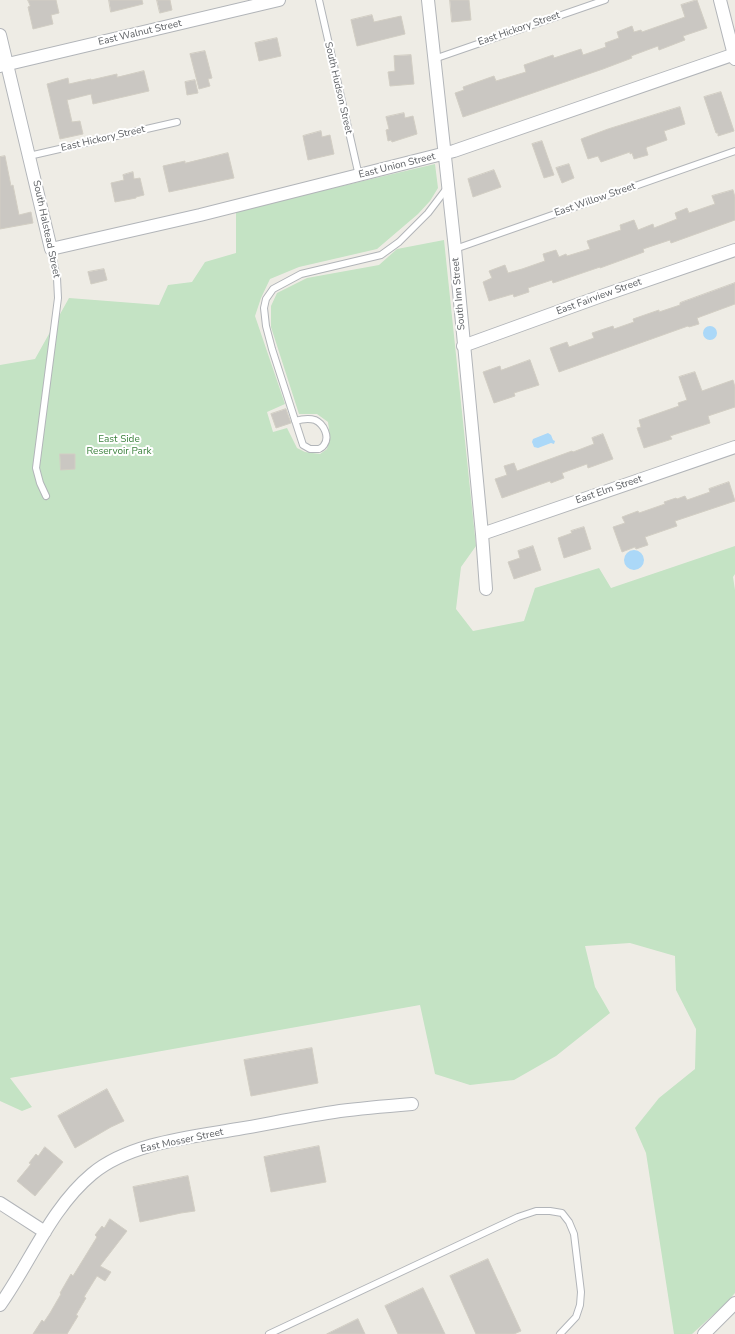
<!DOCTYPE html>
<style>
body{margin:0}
canvas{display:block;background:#eeece5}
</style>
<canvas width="735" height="1334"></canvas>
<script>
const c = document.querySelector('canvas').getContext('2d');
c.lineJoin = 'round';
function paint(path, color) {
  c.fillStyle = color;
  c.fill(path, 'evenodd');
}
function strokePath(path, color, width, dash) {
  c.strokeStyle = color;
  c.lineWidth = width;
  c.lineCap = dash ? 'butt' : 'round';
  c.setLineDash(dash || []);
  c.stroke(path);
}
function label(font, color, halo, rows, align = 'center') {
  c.font = font + ' "Nunito Sans",sans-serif';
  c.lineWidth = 4;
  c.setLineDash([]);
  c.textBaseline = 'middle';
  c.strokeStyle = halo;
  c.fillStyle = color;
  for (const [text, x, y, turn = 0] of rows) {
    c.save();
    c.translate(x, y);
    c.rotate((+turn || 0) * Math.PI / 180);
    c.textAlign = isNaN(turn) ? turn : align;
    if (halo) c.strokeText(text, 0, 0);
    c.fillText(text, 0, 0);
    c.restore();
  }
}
const green = new Path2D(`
 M 435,164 L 438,188 L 430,201 L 418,214 L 377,249 L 299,267 L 270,279 L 261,298 L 255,316 L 285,404 L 267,412 L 273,432 L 287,428 L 297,448 L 305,452 L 320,454 L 327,449 L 330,437 L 328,422 L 317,414 L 299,414 L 271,327 L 271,306 L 277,293 L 307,278 L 379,265 L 397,249 L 444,240 L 476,546 L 461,567 L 456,609 L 473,631 L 524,621 L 535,588 L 599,568 L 611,588 L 735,546 L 735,574 L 733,577 L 735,590 L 735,1293 L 724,1305 L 692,1334 L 674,1334 L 646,1153 L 635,1128 L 659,1098 L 695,1069 L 696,1029 L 676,990 L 675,956 L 630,943 L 585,946 L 595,987 L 610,1013 L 556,1056 L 514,1080 L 470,1085 L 435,1074 L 420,1005 L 10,1078 L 32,1107 L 22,1111 L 0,1101 L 0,365 L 35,359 L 69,298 L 159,305 L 168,285 L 192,282 L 205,262 L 236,253 L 236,211 Z`);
const water = new Path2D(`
 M703 333a7 7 0 1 1 14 0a7 7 0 1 1-14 0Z
 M 548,433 L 551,435 L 553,440 L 555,441 L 554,444 L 551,443 L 538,448 L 534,447 L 532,442 L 533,439 Z
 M624 560a10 10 0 1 1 20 0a10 10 0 1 1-20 0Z`);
const building = new Path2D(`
 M 28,0 L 56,0 L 59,13 L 51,15 L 53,24 L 33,29 L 28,7 L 30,6 Z
 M 109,0 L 142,0 L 143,4 L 111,12 Z
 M 157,0 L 170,0 L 172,10 L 160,13 Z
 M 450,0 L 469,0 L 471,20 L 452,22 Z
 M 697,0 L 707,28 L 683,36 L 685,40 L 659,50 L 658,46 L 631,56 L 632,58 L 603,69 L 463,117 L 455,93 L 464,90 L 463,87 L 494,76 L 496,81 L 526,72 L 524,65 L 553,55 L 554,58 L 581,49 L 583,55 L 606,47 L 605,43 L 619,38 L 617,32 L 632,26 L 634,32 L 641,30 L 642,32 L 685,17 L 681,5 Z
 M 372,15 L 374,22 L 401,16 L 405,34 L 357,46 L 351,20 Z
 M 277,38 L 281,56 L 259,61 L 255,43 Z
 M 205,51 L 212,78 L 208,79 L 210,86 L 199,89 L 190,54 Z
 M 411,55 L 414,84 L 390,86 L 388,72 L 395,71 L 394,56 Z
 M 144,71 L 149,91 L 93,104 L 91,94 L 67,100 L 72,122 L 80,121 L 83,134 L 60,139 L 47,84 L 68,78 L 69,84 L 91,79 L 91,80 L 117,74 L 117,77 Z
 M 195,80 L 198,93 L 187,95 L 185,82 Z
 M 721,92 L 734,131 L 718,136 L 718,133 L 716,133 L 704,97 Z
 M 680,107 L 685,124 L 664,131 L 667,140 L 647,147 L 646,148 L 648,155 L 634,159 L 632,153 L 630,154 L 630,152 L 601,162 L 598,156 L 588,159 L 581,139 L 608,129 Z
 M 404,113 L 405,118 L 413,116 L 417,134 L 392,142 L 391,140 L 388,141 L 386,130 L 389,129 L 386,117 Z
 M 321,131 L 322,137 L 330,135 L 334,154 L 308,160 L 303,136 Z
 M 542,141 L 554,175 L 544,178 L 532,144 Z
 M 228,153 L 234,178 L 169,192 L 163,166 L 185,161 L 185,163 Z
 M 5,156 L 11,186 L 13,185 L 19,215 L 31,212 L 33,223 L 0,229 L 0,157 Z
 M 569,164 L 574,178 L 562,183 L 556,168 Z
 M 494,170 L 501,187 L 473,197 L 468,179 Z
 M 133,172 L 134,179 L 140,178 L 144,195 L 136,197 L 136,198 L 115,202 L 111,183 L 124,180 L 123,175 Z
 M 733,190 L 735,197 L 735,220 L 671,243 L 670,240 L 643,249 L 644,252 L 600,268 L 600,267 L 553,283 L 552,280 L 528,288 L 529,292 L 514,297 L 513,294 L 489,301 L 483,282 L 492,278 L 489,271 L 505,265 L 508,273 L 522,269 L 545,261 L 543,254 L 556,250 L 559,257 L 566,254 L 567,256 L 590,249 L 587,241 L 621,230 L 620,225 L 634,220 L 638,230 L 653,224 L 654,228 L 677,219 L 675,213 L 687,208 L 689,213 L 715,204 L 712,196 Z
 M 104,269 L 107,280 L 91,284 L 88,272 Z
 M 735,283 L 735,304 L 697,318 L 699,324 L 689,327 L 688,326 L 559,372 L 550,348 L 567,342 L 569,347 L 594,338 L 592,333 L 613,326 L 614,329 L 634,322 L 633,319 L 659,310 L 659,312 L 680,305 L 680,303 Z
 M 530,360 L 539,385 L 514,393 L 515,396 L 494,403 L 483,372 L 500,366 L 501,370 Z
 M 695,372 L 702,391 L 733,380 L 735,387 L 735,407 L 708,416 L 710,423 L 670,436 L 672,439 L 644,448 L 637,428 L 641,427 L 639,420 L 679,406 L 678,403 L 687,400 L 679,377 Z
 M 286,409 L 291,423 L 276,428 L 271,414 Z
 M 603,434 L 613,459 L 588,468 L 587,464 L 562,473 L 564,478 L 551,483 L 550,481 L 502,498 L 495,479 L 507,475 L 504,466 L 514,463 L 517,471 L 572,451 L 573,452 L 594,444 L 592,438 Z
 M 60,454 L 75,454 L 75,469 L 61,470 Z
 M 729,482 L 735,501 L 675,521 L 677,526 L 645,537 L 648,545 L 636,549 L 635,547 L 622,552 L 613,527 L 625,523 L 622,517 L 638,511 L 639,513 L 665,504 L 664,502 L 676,498 L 677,499 L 685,496 L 687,500 L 710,492 L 709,489 Z
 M 584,527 L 591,549 L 564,558 L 558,538 L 572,533 L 571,531 Z
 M 533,546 L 541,570 L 514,579 L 508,562 L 520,558 L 518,551 Z
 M 312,1048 L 318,1083 L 251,1096 L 244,1060 Z
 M 107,1089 L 124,1121 L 111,1127 L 75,1148 L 58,1116 Z
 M 319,1146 L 326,1182 L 271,1192 L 264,1157 Z
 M 45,1147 L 63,1162 L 35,1196 L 17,1181 L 31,1164 L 29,1163 L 36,1154 L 38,1156 Z
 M 188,1176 L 195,1211 L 181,1213 L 140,1222 L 133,1187 Z
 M 110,1219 L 127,1231 L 100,1266 L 111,1272 L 105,1281 L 97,1276 L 84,1297 L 86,1298 L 76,1315 L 78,1316 L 67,1334 L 33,1334 L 42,1320 L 44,1322 L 50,1313 L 61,1294 L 60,1293 L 71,1274 L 73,1276 L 97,1237 L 95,1235 L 102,1226 L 104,1228 Z
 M 488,1259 L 521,1331 L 514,1334 L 476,1334 L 450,1276 Z
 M 423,1288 L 445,1334 L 398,1334 L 385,1306 Z
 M 358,1319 L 365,1334 L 327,1334 Z`);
const service = new Path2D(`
 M 319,0 L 359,176
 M 434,59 L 605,0
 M 29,156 L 177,122
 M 455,249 L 735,151
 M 295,421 C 302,419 309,418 315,420 C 324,424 330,437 324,445 C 323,447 321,448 319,449 L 310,449 L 303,445 L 272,349 L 266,326 L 264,308 L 266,299 L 273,289 L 301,274 L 381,255 L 399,242 L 428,213 L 447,188
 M 46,496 L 40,483 L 36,468 L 58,298 L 57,278 L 51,249
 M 269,1334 L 518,1217 L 536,1211 L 550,1211 L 562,1213 L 569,1222 L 574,1234 L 581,1292 L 580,1305 L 576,1317 L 560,1334`);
const minor = new Path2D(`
 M 428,0 L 455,249 L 482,534 L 486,589
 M 720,0 L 735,59
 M 0,35 L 51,249 L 200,215 L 454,151 L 735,54
 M 0,66 L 279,0
 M 463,346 L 604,295 L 735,250
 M 482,534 L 735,447
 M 0,1203 L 45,1232
 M 0,1305 C 30,1263 51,1208 92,1174 C 129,1143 191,1137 238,1129 C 272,1123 306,1116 340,1111 C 364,1108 388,1106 412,1104
 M 704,1334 L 735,1303`);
const streetNames = [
 ["East Hickory Street",519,29,-19],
 ["East Walnut Street",140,33,-13],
 ["South Hudson Street",338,88,77],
 ["East Hickory Street",103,139,-13],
 ["East Union Street",397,166,-14],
 ["East Willow Street",595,200,-19],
 ["South Halstead Street",46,229,78],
 ["South Inn Street",459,294,-95],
 ["East Fairview Street",599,297,-20],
 ["East Elm Street",609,490,-19],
 ["East Mosser Street",182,1141,-12]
];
const parkNames = [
 ["East Side",119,440],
 ["Reservoir Park",119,452]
];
paint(green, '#c4e3c4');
paint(water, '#abd8f8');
paint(building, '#cac7c2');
strokePath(building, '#d2cec4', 1);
strokePath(service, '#b2b5b9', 8);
strokePath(minor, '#b2b5b9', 14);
strokePath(service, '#fff', 6);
strokePath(minor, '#fff', 12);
label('10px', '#5d6064', '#fff', streetNames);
label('10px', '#3d833f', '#fff', parkNames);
</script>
